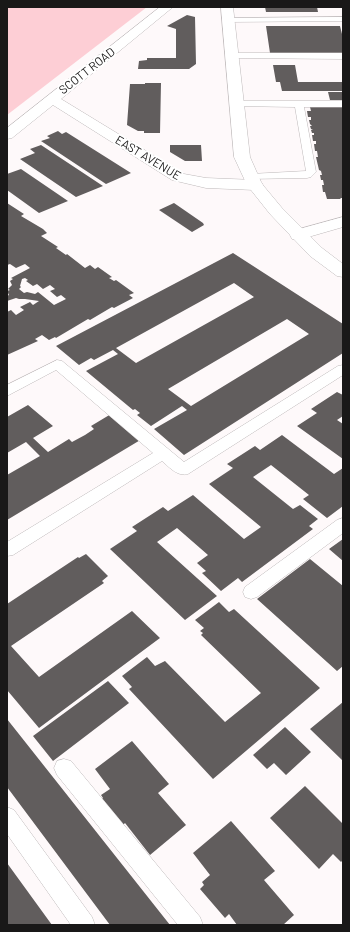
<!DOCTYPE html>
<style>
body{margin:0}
#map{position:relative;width:350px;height:932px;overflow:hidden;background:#fef9fa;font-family:Barlow,sans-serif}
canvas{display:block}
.frame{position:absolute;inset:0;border:8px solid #191818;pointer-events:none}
</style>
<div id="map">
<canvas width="350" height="932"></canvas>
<div class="frame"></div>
</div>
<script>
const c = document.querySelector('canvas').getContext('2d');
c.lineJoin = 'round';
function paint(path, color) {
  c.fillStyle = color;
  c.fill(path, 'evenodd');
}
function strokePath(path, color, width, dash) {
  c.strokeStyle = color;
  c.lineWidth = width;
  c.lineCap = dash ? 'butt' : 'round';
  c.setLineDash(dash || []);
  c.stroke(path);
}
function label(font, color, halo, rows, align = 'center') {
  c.font = font + ' Barlow,sans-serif';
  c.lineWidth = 4;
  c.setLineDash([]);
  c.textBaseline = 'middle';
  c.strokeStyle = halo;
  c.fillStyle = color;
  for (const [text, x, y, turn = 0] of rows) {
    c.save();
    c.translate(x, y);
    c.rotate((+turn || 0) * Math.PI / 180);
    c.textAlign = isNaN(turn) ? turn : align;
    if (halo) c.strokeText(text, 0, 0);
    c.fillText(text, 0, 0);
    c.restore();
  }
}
const green = new Path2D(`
 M 7,7 L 147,7 L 7,115 Z`);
const building = new Path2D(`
 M 265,7 L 317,7 L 318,12 L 266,12 Z
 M 187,15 L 195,17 L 196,64 L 189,69 L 138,69 L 139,61 L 147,60 L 147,58 L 176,58 L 176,29 L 167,26 Z
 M 266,26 L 340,26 L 343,38 L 343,53 L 270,53 Z
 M 273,65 L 295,65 L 298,82 L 343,82 L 343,91 L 282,91 L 280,82 L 276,82 Z
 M 145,83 L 161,83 L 160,133 L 144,133 L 144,131 L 138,131 L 127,125 L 130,84 L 145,84 Z
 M 328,92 L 343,92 L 343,100 L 330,100 Z
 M 310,107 L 343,107 L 343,198 L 340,198 L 341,199 L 327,199 L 325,192 L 323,192 L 322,185 L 324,185 L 323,180 L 321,180 L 320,175 L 322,175 L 321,171 L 319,170 L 316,157 L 318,157 L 317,151 L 315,151 L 314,144 L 316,144 L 316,141 L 313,141 L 312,135 L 314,135 L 314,133 L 312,133 L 311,130 L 313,130 L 311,129 L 310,126 L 312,126 L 310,124 L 309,120 L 311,120 L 311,117 L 308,117 L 307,111 L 311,111 Z
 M 58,131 L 62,134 L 66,132 L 131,173 L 106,184 L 41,141 L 50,138 L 47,136 Z
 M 41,145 L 103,186 L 76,197 L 20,159 L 35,153 L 30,149 Z
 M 170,145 L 201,145 L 202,161 L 185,161 L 170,152 Z
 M 21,169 L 68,201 L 39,213 L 7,190 L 7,174 Z
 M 7,203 L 24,214 L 21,216 L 43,229 L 47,233 L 41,236 L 58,247 L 56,248 L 66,255 L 67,254 L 85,268 L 90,265 L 95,269 L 98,267 L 112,277 L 109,278 L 114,281 L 116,280 L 134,293 L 129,295 L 133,298 L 114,308 L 112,307 L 90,320 L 88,319 L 56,338 L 55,337 L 49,340 L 42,335 L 35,339 L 38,341 L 7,355 L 7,312 L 11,310 L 16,315 L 24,310 L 20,307 L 30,302 L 33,305 L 39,301 L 25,299 L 19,299 L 16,298 L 7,301 L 7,296 L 9,295 L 7,291 L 10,290 L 8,289 L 12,285 L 10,281 L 13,279 L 11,278 L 30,268 L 25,264 L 16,268 L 10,264 L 7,265 ZM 25,278 L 28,280 L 26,281 L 33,286 L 37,284 L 43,289 L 50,285 L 55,289 L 50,291 L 57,297 L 61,295 L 66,299 L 54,305 L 38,292 L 35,294 L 27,292 L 24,293 L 19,289 L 21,287 L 20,286 L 22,279 Z
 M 174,203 L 203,223 L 204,225 L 192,232 L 159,210 Z
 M 233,253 L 343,324 L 343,353 L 184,455 L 154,429 L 187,410 L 182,406 L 151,426 L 137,415 L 140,413 L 135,409 L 133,410 L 86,371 L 118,354 L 113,350 L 94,360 L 91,358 L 79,365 L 56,346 ZM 234,283 L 254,297 L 136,363 L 116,348 ZM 287,319 L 309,334 L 191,406 L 168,389 Z
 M 337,392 L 343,395 L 343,416 L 337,420 L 343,424 L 343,459 L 297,426 L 317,413 L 311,409 Z
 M 28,405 L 53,426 L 33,438 L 48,452 L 69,439 L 72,442 L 85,435 L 94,429 L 91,426 L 111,414 L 142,439 L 7,520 L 7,475 L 40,456 L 26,442 L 7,453 L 7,417 Z
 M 282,435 L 334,474 L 343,468 L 343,506 L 327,518 L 303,499 L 309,495 L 271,465 L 253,477 L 293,509 L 300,505 L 318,519 L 309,526 L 313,529 L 242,582 L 238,578 L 221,591 L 202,573 L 206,571 L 197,563 L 208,555 L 177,528 L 157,542 L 217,596 L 185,620 L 110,549 L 137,531 L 132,527 L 163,507 L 168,511 L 193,495 L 244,539 L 261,527 L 209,484 L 233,468 L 227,464 L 255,446 L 260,450 Z
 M 343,539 L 343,561 L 329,549 Z
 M 86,554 L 108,576 L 102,581 L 104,583 L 11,646 L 39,677 L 132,611 L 160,638 L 39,728 L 7,690 L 7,604 L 78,557 L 79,558 Z
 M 310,559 L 343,586 L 343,666 L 337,671 L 257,599 Z
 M 219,602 L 229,612 L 234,609 L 320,688 L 213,779 L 129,689 L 132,687 L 122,676 L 147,657 L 155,666 L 165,661 L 225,722 L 261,693 L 201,635 L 203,633 L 200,631 L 204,628 L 195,620 Z
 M 108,681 L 129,703 L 53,761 L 33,736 Z
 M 343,702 L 343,761 L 310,729 Z
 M 7,719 L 170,925 L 110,925 L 7,787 Z
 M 285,727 L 311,752 L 286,775 L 274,763 L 267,769 L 253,755 Z
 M 132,741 L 169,784 L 158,793 L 186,825 L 150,855 L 125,823 L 120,828 L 99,801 L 103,798 L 101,795 L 110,789 L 95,769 Z
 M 305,786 L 343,824 L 343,860 L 341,862 L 333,854 L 319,869 L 270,818 Z
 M 231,821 L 275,871 L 264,880 L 294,915 L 283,925 L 237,925 L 229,914 L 225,918 L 200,889 L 204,885 L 202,882 L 210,875 L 193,853 Z
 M 7,863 L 52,925 L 7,925 Z`);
const lane = new Path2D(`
 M 343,17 L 343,21 L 228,22 L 224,20 L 228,18 Z
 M 233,53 L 343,53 L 343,59 L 230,58 L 229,56 L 230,54 Z
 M 237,101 L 343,101 L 343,107 L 304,107 L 316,172 L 311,177 L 307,178 L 246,179 L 245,177 L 246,175 L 250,174 L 306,171 L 295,107 L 234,106 L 232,104 L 234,102 Z
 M 57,360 L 62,361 L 184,462 L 338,366 L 343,365 L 343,375 L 188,474 C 178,477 170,468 162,461 L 13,555 L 7,556 L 7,542 L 153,453 L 56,370 L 7,396 L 7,385 Z
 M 343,518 L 343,533 L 257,597 L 251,599 L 245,597 L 243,592 L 245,587 L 337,520 Z
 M 64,759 L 71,761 L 200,917 L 203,925 L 178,925 L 57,775 L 54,768 L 57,761 Z
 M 7,807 L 14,810 L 92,917 L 95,925 L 71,925 L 7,834 Z`);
const street = new Path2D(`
 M 160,7 L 173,7 L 61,99 L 184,174 L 206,178 L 255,180 L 261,182 L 263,185 L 261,188 L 255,190 L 206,188 L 172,180 L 53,105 L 12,138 L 7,139 L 7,128 Z
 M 343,217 L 343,227 L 298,240 L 292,239 L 290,235 L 292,231 Z`);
const primary = new Path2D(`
 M 221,7 L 233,7 L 250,157 L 262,184 L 282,208 L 322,248 L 343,264 L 343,277 L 337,276 L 310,256 L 270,214 L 247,185 L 234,157 Z`);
const farStreetnames = [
 ["SCOTT ROAD",87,71,-38],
 ["EAST AVENUE",148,158,31]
];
paint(green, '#fdced5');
paint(building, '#615d5d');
strokePath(lane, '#bdb8b9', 1);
strokePath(street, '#bdb8b9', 1);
strokePath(primary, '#bdb8b9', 1);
paint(lane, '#fff');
paint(street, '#fff');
paint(primary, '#fff');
label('12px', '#191818', '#fff', farStreetnames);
</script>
